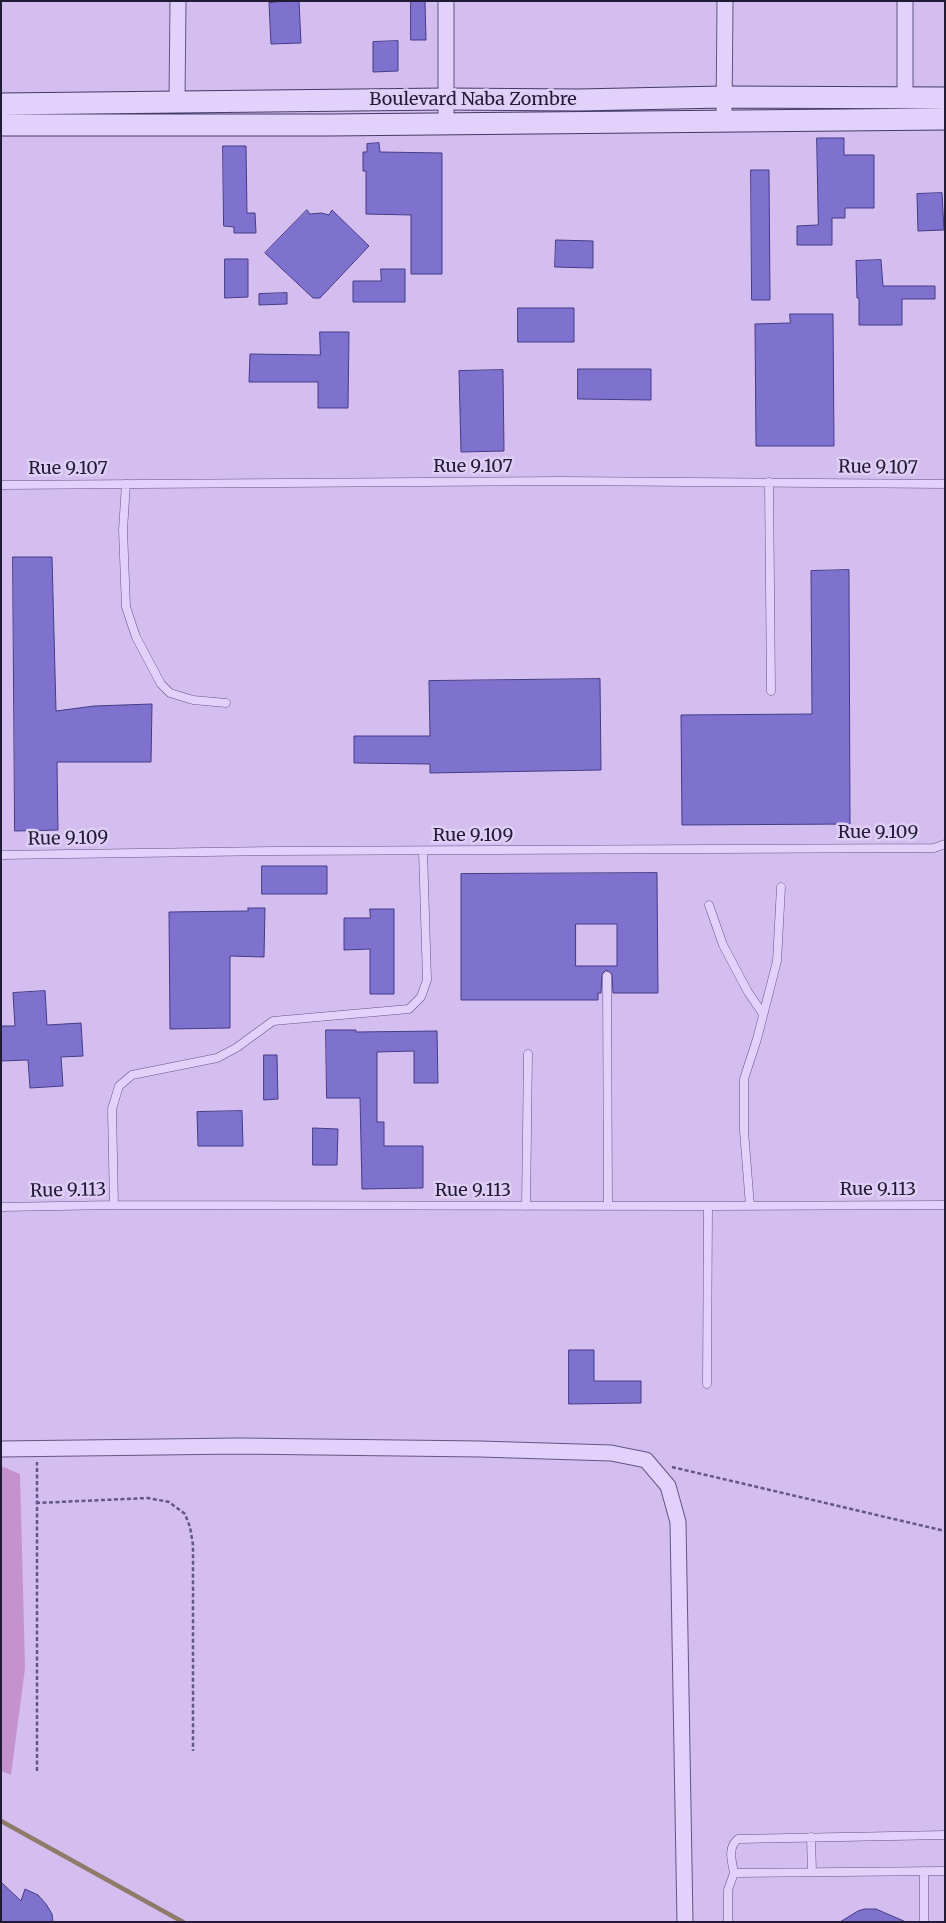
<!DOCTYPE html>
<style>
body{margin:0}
#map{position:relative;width:946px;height:1923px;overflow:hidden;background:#d3beef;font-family:Merriweather,serif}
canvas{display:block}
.frame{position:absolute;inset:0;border:2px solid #211b36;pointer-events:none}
</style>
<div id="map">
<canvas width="946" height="1923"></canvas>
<div class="frame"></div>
</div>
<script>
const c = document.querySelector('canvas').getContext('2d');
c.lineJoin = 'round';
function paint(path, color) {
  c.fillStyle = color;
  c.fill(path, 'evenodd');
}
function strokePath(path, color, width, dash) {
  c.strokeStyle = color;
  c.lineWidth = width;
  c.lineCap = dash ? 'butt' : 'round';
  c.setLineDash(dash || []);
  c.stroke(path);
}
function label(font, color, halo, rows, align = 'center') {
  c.font = font + ' Merriweather,serif';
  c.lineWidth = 5;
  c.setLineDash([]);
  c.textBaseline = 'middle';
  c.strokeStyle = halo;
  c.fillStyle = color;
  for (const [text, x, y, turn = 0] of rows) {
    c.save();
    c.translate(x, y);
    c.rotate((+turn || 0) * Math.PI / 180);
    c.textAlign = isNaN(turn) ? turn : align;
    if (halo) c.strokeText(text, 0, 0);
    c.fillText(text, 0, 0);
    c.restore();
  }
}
const green = new Path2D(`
 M 1,1466 L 20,1474 L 25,1668 L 11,1775 L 1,1771 Z`);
const stream = new Path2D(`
 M 1,1821 L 183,1922`);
const building = new Path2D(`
 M 299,1 L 301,43 L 271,44 L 269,3 Z
 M 411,1 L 425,1 L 426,40 L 411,40 Z
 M 398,41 L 398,71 L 373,72 L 373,42 Z
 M 817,138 L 844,138 L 844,155 L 874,155 L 874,208 L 845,208 L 845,218 L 832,218 L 832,245 L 797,245 L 797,226 L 818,225 Z
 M 379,143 L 380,152 L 442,153 L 442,274 L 411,274 L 411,215 L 366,214 L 366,171 L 363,171 L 363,152 L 367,152 L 367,144 Z
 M 223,146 L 246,146 L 247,213 L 255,213 L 256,233 L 234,233 L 234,227 L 224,226 Z
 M 751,170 L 769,170 L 770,300 L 752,300 Z
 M 942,193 L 944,230 L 918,231 L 917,194 Z
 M 307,210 L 310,214 L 321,213 L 329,215 L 332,210 L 369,246 L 320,298 L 313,298 L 265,253 Z
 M 556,240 L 593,241 L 593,268 L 555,267 Z
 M 225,259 L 248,259 L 248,297 L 225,298 Z
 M 881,260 L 883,286 L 935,286 L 935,299 L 902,299 L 902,325 L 859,325 L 859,298 L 857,298 L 856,261 Z
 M 381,269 L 405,269 L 405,302 L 353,302 L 353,281 L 381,281 Z
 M 287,293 L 287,304 L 259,305 L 259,294 Z
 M 518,308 L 574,308 L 574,342 L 518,342 Z
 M 790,314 L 833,314 L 834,446 L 756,446 L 755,324 L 790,323 Z
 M 320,332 L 349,332 L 348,408 L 318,408 L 318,382 L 249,382 L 250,354 L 320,355 Z
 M 578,369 L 651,369 L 651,400 L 578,399 Z
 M 503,370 L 504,451 L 461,452 L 459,371 Z
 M 13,557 L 52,557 L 56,711 L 94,706 L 152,704 L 151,762 L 57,762 L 58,830 L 15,831 Z
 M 849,570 L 850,824 L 682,825 L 681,715 L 812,714 L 811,571 Z
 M 600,679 L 601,770 L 430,773 L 430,764 L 354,763 L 354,736 L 430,736 L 429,681 Z
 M 262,866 L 327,866 L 327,894 L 262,894 Z
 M 657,873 L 658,993 L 613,993 L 612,974 L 606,970 L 602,974 L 601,993 L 598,993 L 598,1000 L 461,1000 L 461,874 ZM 576,924 L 617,924 L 617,966 L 576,966 Z
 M 248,908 L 265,908 L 264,957 L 230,956 L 230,1028 L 170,1029 L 169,912 L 248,911 Z
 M 370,909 L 394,909 L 394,994 L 370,994 L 370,949 L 344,950 L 344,918 L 370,918 Z
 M 45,991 L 47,1025 L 81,1023 L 83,1056 L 61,1057 L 63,1086 L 30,1088 L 28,1060 L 1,1061 L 1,1026 L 15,1026 L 13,993 Z
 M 326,1030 L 356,1030 L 356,1032 L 437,1031 L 438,1083 L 414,1083 L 414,1051 L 377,1052 L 377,1122 L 384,1122 L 384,1146 L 423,1146 L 423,1188 L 362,1189 L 360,1098 L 327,1098 Z
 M 264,1055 L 277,1055 L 278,1099 L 264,1100 Z
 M 242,1111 L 243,1146 L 198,1146 L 197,1112 Z
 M 313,1128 L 338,1129 L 337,1165 L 313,1165 Z
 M 569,1350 L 594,1350 L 594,1381 L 641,1381 L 641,1403 L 569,1404 Z
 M 1,1882 L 21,1901 L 25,1889 L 38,1895 L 46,1904 L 52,1914 L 53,1922 L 1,1922 Z
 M 865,1909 L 876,1909 L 906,1922 L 840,1922 L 858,1911 Z`);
const path = new Path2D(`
 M 672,1467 L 945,1531
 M 36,1503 L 148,1498 L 169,1502 L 185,1514 L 190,1527 L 193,1545 L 193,1751
 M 37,1771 L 37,1462`);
const service = new Path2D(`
 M 769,482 L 771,691
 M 126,484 L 123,530 L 126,607 L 136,637 L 161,684 L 170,693 L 193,700 L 226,703
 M 1,485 L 562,481 L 945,484
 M 1,855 L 273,851 L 934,848 L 945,844
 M 709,905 L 723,945 L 748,992 L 763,1014
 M 607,976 L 608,1206
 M 114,1205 L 112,1109 L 119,1086 L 132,1075 L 217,1058 L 236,1048 L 273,1021 L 409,1009 L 421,997 L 427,980 L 423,851
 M 526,1206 L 528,1054
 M 750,1206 L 744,1131 L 744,1079 L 757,1039 L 777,961 L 781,887
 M 1,1207 L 114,1205 L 708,1206 L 945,1205
 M 707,1384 L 708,1206
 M 811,1837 L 812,1872
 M 924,1871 L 924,1922
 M 734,1873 C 732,1861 727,1848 738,1839 L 945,1835
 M 728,1922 L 728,1890 L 734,1873 L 945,1871`);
const minor = new Path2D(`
 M 905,1 L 905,98
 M 177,102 L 178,1
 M 724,121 L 725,1
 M 446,123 L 446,1
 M 1,1449 L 239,1446 L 480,1449 L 611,1453 L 646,1460 L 668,1486 L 678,1522 L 685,1922`);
const secondary = new Path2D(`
 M 1,104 L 446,99 L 578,100 L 723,97 L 945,98
 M 1,125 L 330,125 L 945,119`);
const streetNames = [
 ["Boulevard Naba Zombre",473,100],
 ["Rue 9.107",473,467],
 ["Rue 9.107",878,468,1],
 ["Rue 9.107",68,469],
 ["Rue 9.109",878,833],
 ["Rue 9.109",473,836],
 ["Rue 9.109",68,839,-1],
 ["Rue 9.113",878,1190],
 ["Rue 9.113",68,1191,-1],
 ["Rue 9.113",473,1191]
];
paint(green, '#c492cd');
strokePath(stream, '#8e7b69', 4.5);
paint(building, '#7f72ce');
strokePath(building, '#453b87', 1);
strokePath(service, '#635688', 9);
strokePath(minor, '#635688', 17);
strokePath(secondary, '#443a69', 23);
strokePath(path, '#635688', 2.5, [4, 2.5]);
strokePath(service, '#e2d1fa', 8);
strokePath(minor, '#e2d1fa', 15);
strokePath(secondary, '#e2d1fa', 21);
label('18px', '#211b36', '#dfcef6', streetNames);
</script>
